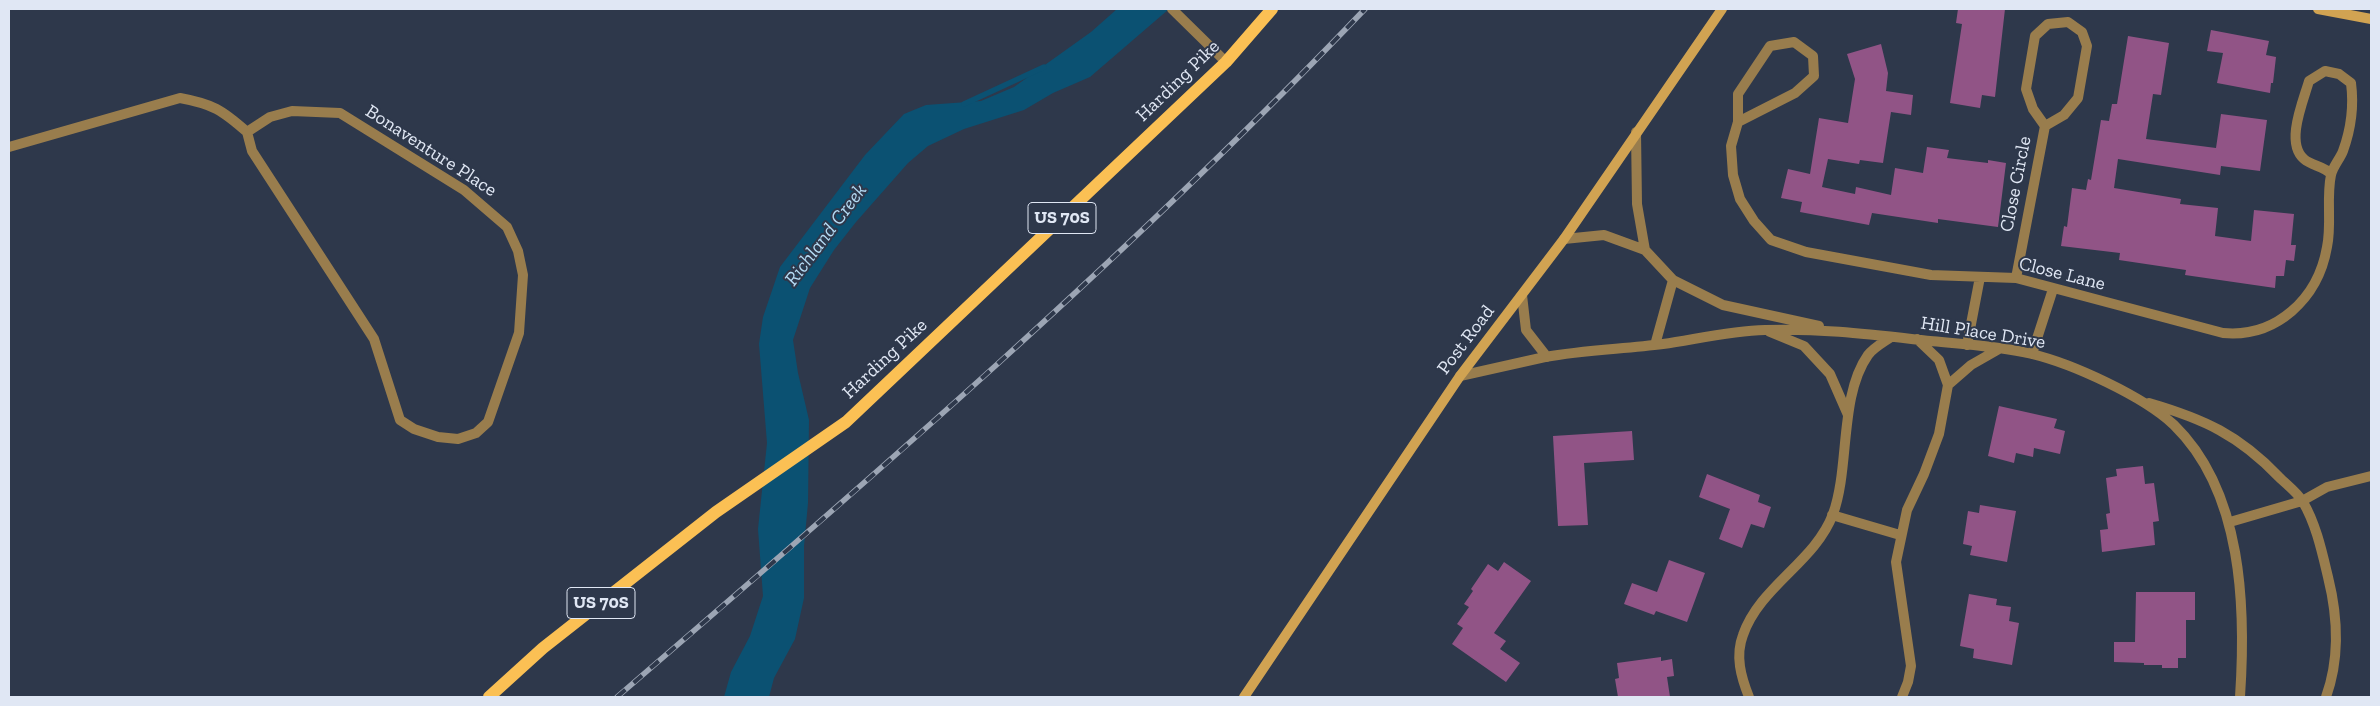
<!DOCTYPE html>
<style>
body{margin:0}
#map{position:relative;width:2380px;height:706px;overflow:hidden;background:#2e384b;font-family:"Zilla Slab",serif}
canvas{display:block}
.frame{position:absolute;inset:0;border:10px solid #e0e7f4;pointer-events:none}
</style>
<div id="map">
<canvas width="2380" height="706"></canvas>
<div class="frame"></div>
</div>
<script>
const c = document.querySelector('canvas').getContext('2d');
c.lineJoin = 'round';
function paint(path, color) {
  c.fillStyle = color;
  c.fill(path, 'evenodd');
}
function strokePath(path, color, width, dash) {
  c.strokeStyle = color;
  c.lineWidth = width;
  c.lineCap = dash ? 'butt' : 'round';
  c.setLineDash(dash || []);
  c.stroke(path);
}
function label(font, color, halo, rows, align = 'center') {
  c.font = font + ' "Zilla Slab",serif';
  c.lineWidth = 4;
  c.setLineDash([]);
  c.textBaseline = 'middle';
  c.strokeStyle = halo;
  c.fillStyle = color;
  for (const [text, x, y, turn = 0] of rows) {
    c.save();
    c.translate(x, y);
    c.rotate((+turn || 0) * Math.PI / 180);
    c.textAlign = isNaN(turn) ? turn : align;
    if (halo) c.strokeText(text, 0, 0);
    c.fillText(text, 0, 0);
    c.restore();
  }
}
const water = new Path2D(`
 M 1117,9 L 1169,9 L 1090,77 L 1053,93 L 1024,110 L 964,129 L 928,146 L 908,163 L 856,222 L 834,250 L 810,288 L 793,340 L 798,373 L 809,420 L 808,503 L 804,546 L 804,598 L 795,639 L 774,678 L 769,697 L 724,697 L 731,672 L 750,636 L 763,596 L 758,529 L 767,443 L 759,344 L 763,317 L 780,267 L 865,155 L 904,114 L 926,105 L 981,101 L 1014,87 L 1091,32 Z`);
const stream = new Path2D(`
 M 964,104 L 1044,67`);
const building = new Path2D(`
 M 1958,9 L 2005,9 L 1995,97 L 1982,95 L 1980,108 L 1950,103 L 1962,24 L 1956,23 Z
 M 2211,30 L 2269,41 L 2266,55 L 2276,57 L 2273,83 L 2271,83 L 2270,93 L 2217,83 L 2223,53 L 2207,51 Z
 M 2128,36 L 2169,43 L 2161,95 L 2153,94 L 2146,139 L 2216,148 L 2221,114 L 2267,120 L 2260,171 L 2221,166 L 2220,175 L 2118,159 L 2114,188 L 2181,199 L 2180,204 L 2218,208 L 2215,236 L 2251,241 L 2254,210 L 2294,214 L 2291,245 L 2296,245 L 2294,261 L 2286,260 L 2284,276 L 2276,276 L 2275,288 L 2185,275 L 2186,270 L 2119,260 L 2120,253 L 2061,246 L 2064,226 L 2067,227 L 2072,188 L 2086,190 L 2088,179 L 2091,180 L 2101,120 L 2109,121 L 2112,104 L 2117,104 Z
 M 1881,44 L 1888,73 L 1886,91 L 1913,95 L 1911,115 L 1891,112 L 1883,163 L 1860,160 L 1859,164 L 1828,159 L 1822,187 L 1855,194 L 1856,187 L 1891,195 L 1895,168 L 1923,173 L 1927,147 L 1949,150 L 1947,158 L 1988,163 L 1988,160 L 2006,163 L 1998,227 L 1938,219 L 1938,223 L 1872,213 L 1869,225 L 1800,212 L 1802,202 L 1781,198 L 1788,169 L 1810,174 L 1819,118 L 1848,123 L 1855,79 L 1847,54 Z
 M 1999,406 L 2057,419 L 2054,428 L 2065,431 L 2060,454 L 2034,448 L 2033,457 L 2016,453 L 2014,463 L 1988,456 Z
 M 1632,431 L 1634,460 L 1584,463 L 1588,525 L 1558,526 L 1553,436 Z
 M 2143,466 L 2145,484 L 2154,483 L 2159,521 L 2153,522 L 2155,545 L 2102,552 L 2100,530 L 2108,529 L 2106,514 L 2110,513 L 2106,478 L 2117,476 L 2116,469 Z
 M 1707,474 L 1760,495 L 1758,502 L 1771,507 L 1764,528 L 1751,524 L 1742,548 L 1719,539 L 1730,509 L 1699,497 Z
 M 1980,505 L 2016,511 L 2007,562 L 1970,555 L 1972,546 L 1963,544 L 1968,511 L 1979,513 Z
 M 1669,560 L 1705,573 L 1687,622 L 1656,611 L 1654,615 L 1624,604 L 1632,583 L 1657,592 Z
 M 1504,562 L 1531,581 L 1494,633 L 1506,641 L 1500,649 L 1520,663 L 1506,682 L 1452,644 L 1463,628 L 1457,624 L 1469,607 L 1464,604 L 1473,591 L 1471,589 L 1488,564 L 1498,571 Z
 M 2136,592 L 2195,592 L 2195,620 L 2186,620 L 2186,658 L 2178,658 L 2178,668 L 2162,668 L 2162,665 L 2144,665 L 2144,663 L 2114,662 L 2114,642 L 2135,642 Z
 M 1969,594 L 1997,599 L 1996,605 L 2011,607 L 2009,621 L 2019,623 L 2012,665 L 1973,658 L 1974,649 L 1960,646 Z
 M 1661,657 L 1661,661 L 1672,659 L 1674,676 L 1667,677 L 1670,697 L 1618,697 L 1615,679 L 1619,678 L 1617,663 Z`);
const street = new Path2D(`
 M 1172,9 L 1226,62
 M 1794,42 L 1813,56 L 1814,76 L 1795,93 L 1738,122 L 1738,94 L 1770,46 Z
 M 292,111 L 340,113 L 464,190 L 507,227 L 518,251 L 523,275 L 519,333 L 488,422 L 476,433 L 458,439 L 438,437 L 414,429 L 400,420 L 374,339 L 252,151 L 247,132 L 270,117 Z
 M 1738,122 L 1731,146 L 1733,175 L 1740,199 L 1754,221 L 1771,240 L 1806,252 L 1931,275 L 2016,278 L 2223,333 C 2276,338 2318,299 2327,247 C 2332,224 2326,198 2331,175 C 2333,166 2340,159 2343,151 C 2351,129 2354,106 2351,83 L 2339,74 L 2325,71 L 2309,81 C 2303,102 2285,143 2304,159 C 2312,166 2324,166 2331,174
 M 1636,132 L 1637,204 L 1645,250
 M 9,147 L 180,98 C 213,104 222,110 247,132
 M 1564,239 L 1604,235 L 1645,250 L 1673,280 L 1723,305 L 1819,326
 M 2016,278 L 2045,126 L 2033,109 L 2026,89 L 2035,36 L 2048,24 L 2068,22 L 2082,32 L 2087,46 L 2078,98 L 2064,115 L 2045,126
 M 1522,295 L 1526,330 L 1547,357
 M 1770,332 L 1804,346 L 1830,374 L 1848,415
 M 1655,345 L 1673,280
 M 1967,345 L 1980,277
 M 2032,354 L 2053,289
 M 1460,376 C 1488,370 1517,363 1545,357 C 1584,350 1624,349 1663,344 C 1697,339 1731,331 1765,330 C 1820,328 1875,335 1930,341 C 1963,344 1999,346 2032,354 C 2073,364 2143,396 2174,425 C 2243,492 2246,608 2240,697
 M 1948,385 L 1971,365 L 1999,349
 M 2149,403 C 2204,419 2239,435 2279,477 C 2287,485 2298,493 2303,502 C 2316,524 2322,552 2328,577 C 2338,617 2340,658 2326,697
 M 1832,515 L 1900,535
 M 2230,522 L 2302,501 L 2327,487 L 2371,476
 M 1749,697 C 1741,677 1735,656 1743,635 C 1760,586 1815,562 1833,514 C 1850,468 1839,396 1868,355 C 1873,348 1884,342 1891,337
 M 1902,697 L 1908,682 L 1911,666 L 1896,562 L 1907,510 L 1924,474 L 1939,434 L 1948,385 L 1939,360 L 1917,339`);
const secondary = new Path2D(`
 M 2318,9 L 2371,19
 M 1244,697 L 1460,376 L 1564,239 L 1722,9`);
const primary = new Path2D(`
 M 489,697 L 543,648 L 716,512 L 846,422 L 1226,62 L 1272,9`);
const rail = new Path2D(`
 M 617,697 C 874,476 1131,254 1365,9`);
const shields = [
 [1062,218,68],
 [601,603,68]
];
const shieldNames = [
 ["US 70S",1062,218],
 ["US 70S",601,603]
];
const streetNames = [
 ["Harding Pike",1178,81,-44],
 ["Bonaventure Place",431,151,33],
 ["Close Circle",2016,184,-79],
 ["Close Lane",2062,274,14],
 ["Hill Place Drive",1983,333,9],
 ["Post Road",1466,340,-53],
 ["Harding Pike",885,359,-43]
];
const waterNames = [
 ["Richland Creek",826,235,-53]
];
paint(water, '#0b5172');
strokePath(stream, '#0b5172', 5.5);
paint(building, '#915486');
strokePath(street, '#997d4d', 10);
strokePath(secondary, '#d1a352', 10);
strokePath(primary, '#fbc054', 12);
strokePath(rail, '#9ca5b4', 5.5);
strokePath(rail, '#2e384b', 4, [11]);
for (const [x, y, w] of shields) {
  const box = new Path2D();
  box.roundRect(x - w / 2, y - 15.5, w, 31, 4);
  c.fillStyle = '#2e384b';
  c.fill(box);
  strokePath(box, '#e0e7f4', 1);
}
label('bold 18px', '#e0e7f4', null, shieldNames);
label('19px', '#e0e7f4', '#2e384b', streetNames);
label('italic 20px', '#b4dbf4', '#2e384b', waterNames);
</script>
